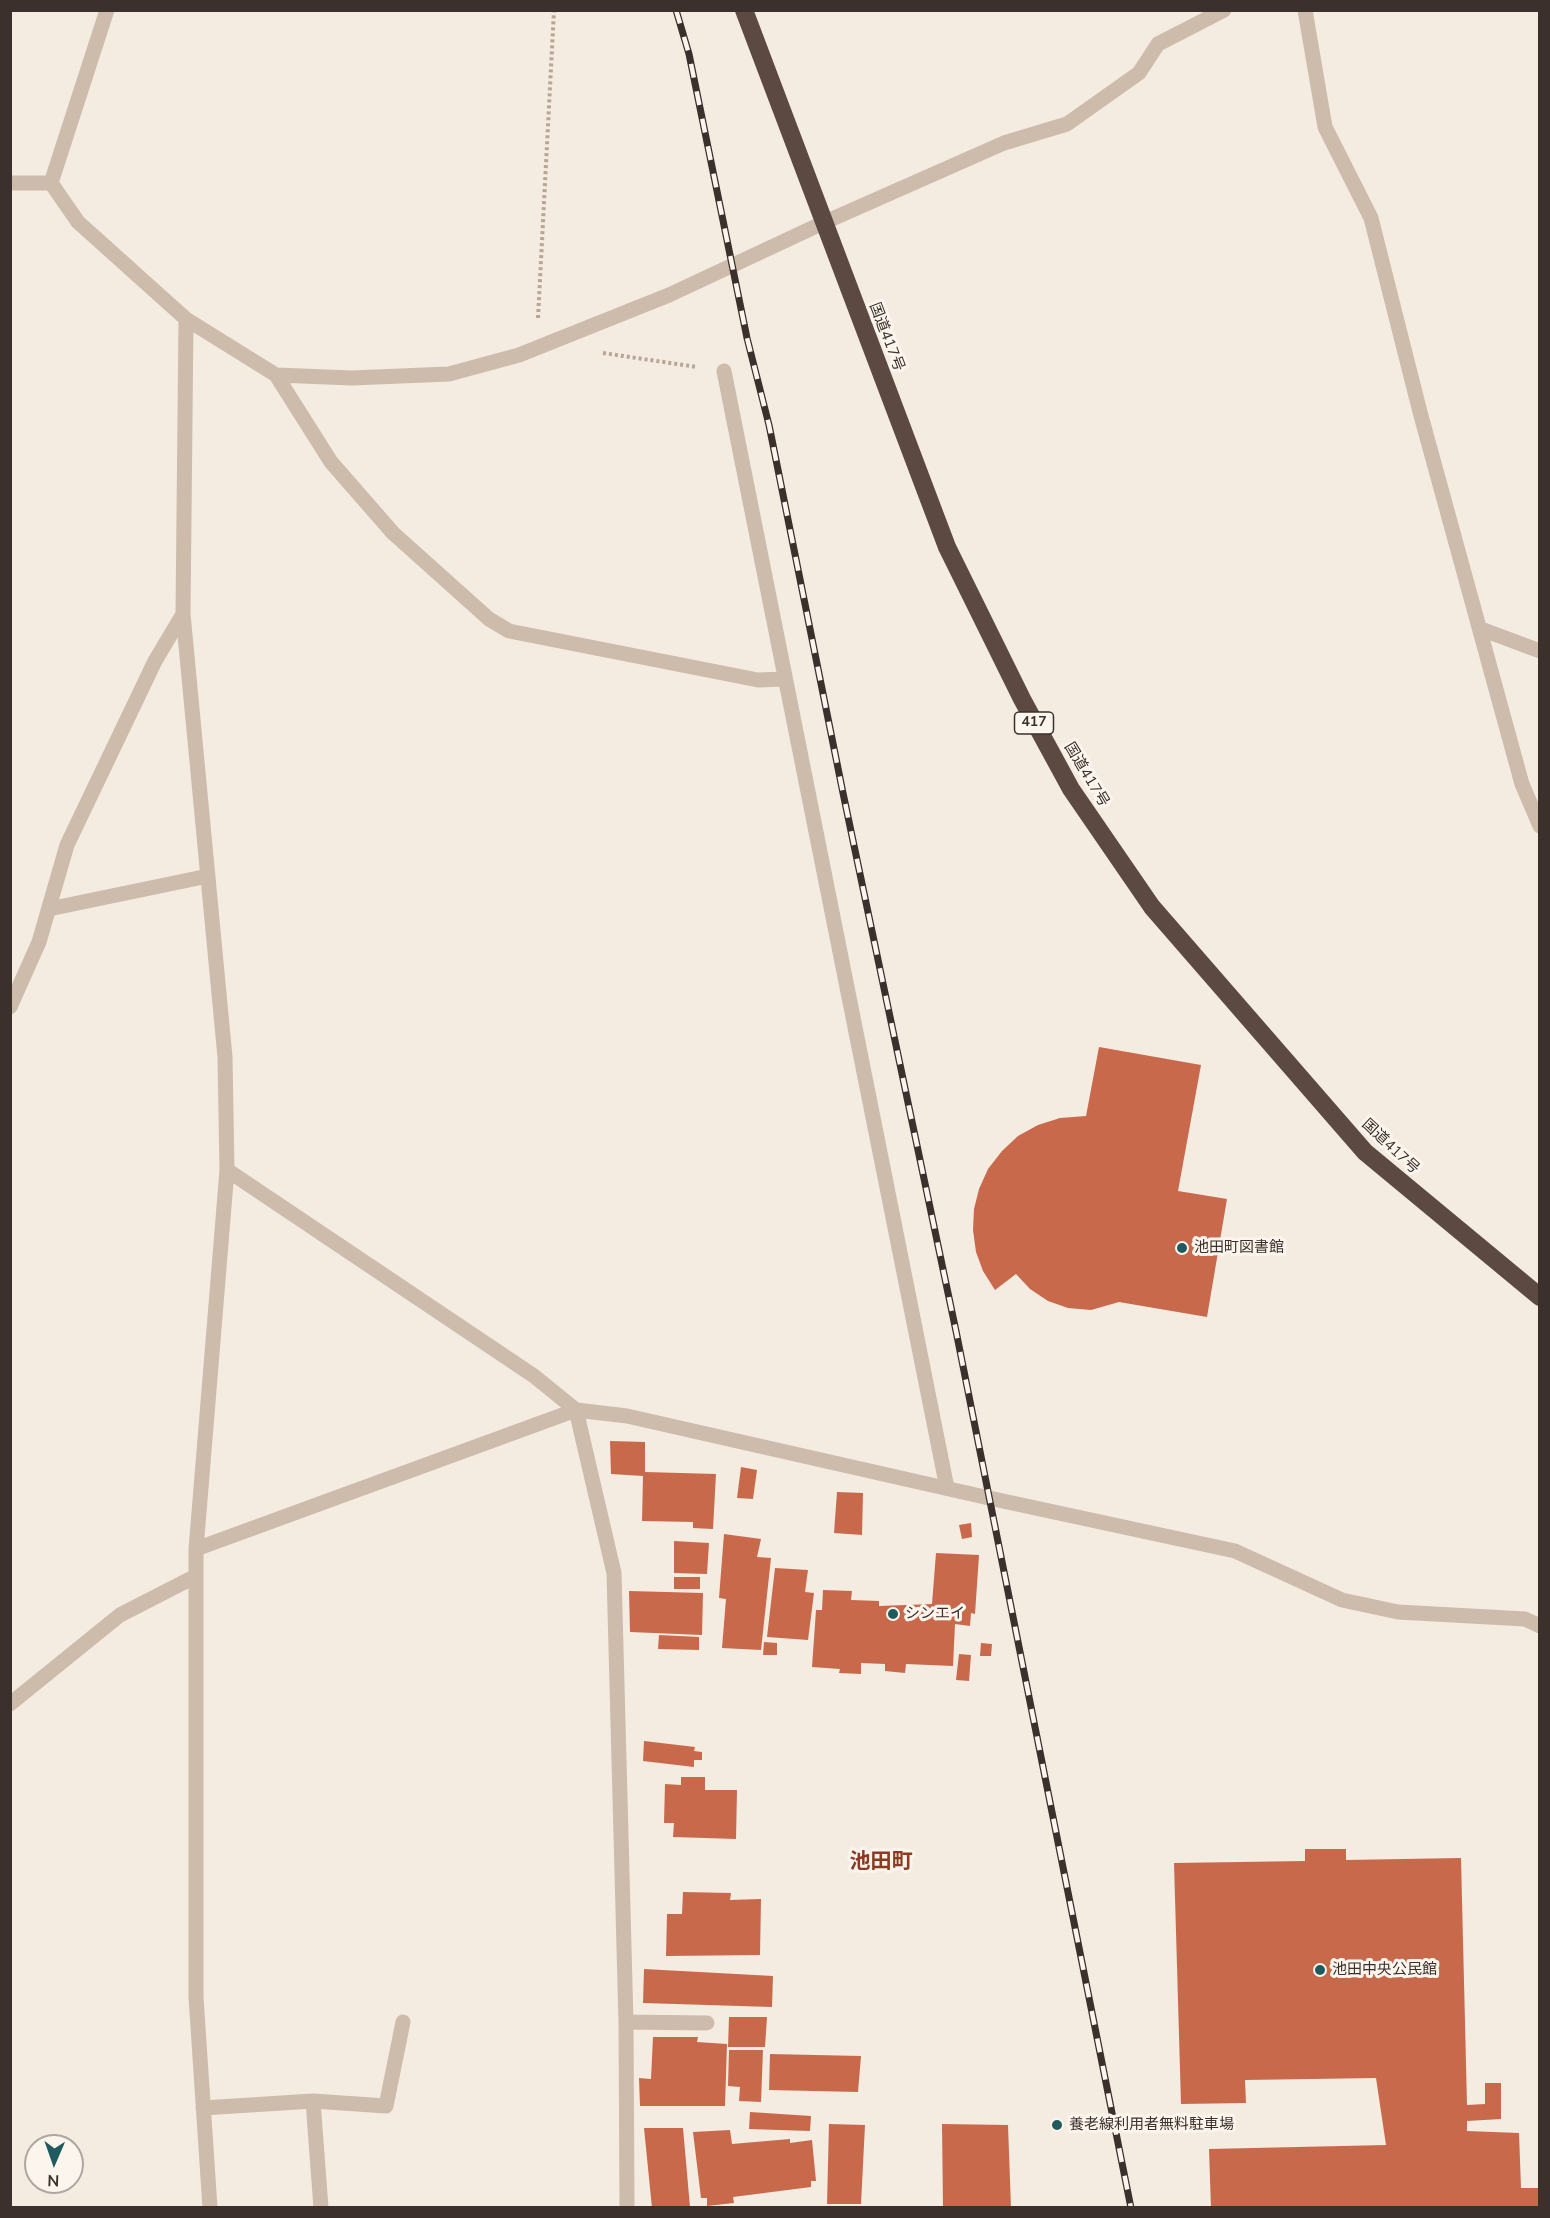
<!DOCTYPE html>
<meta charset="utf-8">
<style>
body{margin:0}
#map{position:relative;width:1550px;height:2218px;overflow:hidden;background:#f4ebe1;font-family:"Nunito Sans",sans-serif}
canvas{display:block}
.frame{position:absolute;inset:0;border:12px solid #3b302b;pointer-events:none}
.north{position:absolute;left:24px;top:2134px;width:60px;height:60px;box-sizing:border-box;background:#fbf5ee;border:2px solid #aea6a0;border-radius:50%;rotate:182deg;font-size:16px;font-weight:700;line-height:24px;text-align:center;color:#3b302b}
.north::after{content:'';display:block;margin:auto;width:21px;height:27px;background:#1f5a5e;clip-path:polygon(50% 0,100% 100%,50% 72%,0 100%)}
</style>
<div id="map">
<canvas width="1550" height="2218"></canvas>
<div class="frame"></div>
<div class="north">N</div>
</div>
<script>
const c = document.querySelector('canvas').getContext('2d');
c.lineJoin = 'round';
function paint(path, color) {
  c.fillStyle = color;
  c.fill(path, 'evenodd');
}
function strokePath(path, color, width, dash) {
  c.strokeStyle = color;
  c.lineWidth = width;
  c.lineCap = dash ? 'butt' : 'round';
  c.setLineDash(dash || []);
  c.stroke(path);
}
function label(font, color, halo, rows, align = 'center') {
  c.font = font + ' "Nunito Sans","Noto Sans JP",sans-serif';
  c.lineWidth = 6;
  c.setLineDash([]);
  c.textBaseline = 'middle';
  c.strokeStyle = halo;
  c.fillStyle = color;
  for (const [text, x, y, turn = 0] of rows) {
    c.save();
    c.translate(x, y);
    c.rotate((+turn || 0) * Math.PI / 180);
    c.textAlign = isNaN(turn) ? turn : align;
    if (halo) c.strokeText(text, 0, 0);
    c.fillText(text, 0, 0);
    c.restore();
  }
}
const building = new Path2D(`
 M 1099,1047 L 1201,1065 L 1178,1191 L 1227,1199 L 1207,1317 L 1119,1302 L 1091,1310 L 1068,1308 L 1048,1301 L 1030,1289 L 1016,1274 L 995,1290 L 983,1271 L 976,1252 L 973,1230 L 974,1209 L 979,1189 L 988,1169 L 1002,1151 L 1018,1136 L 1038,1125 L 1060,1118 L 1086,1116 Z
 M 610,1441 L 645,1442 L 645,1472 L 716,1474 L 713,1529 L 693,1528 L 693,1522 L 642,1521 L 643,1476 L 611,1474 Z
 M 741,1467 L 757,1470 L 753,1499 L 737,1498 Z
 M 837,1492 L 863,1493 L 862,1535 L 834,1533 Z
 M 971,1523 L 972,1537 L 962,1539 L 959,1525 Z
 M 724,1534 L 761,1539 L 757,1557 L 771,1558 L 761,1650 L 722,1648 L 726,1599 L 719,1598 Z
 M 674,1541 L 709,1543 L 707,1574 L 674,1573 Z
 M 936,1553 L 979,1555 L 975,1614 L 971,1613 L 970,1626 L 955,1624 L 953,1666 L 906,1664 L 905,1673 L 885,1671 L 885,1664 L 861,1663 L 861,1674 L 839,1673 L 840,1669 L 812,1667 L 816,1610 L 822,1610 L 823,1590 L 852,1591 L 851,1600 L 879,1601 L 879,1606 L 932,1604 Z
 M 775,1568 L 808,1570 L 805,1592 L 814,1593 L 808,1640 L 767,1637 Z
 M 674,1577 L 700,1577 L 700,1589 L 674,1589 Z
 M 629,1591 L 703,1593 L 702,1635 L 630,1632 Z
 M 659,1635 L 699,1637 L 699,1650 L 658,1649 Z
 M 764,1642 L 777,1643 L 777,1655 L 763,1655 Z
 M 981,1643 L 992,1644 L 991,1656 L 980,1656 Z
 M 959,1654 L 971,1655 L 969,1681 L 956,1680 Z
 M 644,1741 L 695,1747 L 694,1751 L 702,1752 L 702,1760 L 694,1760 L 694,1767 L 643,1761 Z
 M 681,1777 L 705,1777 L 705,1790 L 737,1790 L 736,1839 L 673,1837 L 674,1823 L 664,1823 L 665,1784 L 681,1785 Z
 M 1305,1849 L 1346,1849 L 1346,1860 L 1461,1858 L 1467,2105 L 1485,2104 L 1485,2083 L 1501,2083 L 1501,2119 L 1467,2121 L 1467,2131 L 1519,2133 L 1521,2188 L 1540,2188 L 1540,2206 L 1522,2206 L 1522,2208 L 1211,2208 L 1209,2149 L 1386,2145 L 1376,2078 L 1245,2080 L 1246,2103 L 1181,2104 L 1174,1863 L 1305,1861 Z
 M 683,1892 L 731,1893 L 730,1900 L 761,1899 L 760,1955 L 666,1956 L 667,1914 L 682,1914 Z
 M 644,1969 L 773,1976 L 772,2007 L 643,2003 Z
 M 729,2017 L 767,2017 L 765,2047 L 728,2047 Z
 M 653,2037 L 698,2037 L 697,2042 L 727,2044 L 725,2106 L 640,2106 L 639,2078 L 651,2079 Z
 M 729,2050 L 763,2050 L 761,2102 L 739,2101 L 740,2087 L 728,2086 Z
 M 770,2054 L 861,2056 L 858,2092 L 769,2090 Z
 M 750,2112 L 811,2116 L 810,2131 L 749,2129 Z
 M 829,2124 L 865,2125 L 861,2204 L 827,2204 Z
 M 942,2124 L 1008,2125 L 1011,2208 L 943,2208 Z
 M 644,2128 L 683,2128 L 690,2207 L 652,2208 Z
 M 730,2130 L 732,2144 L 790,2139 L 790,2143 L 812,2140 L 816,2181 L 811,2181 L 811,2187 L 733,2197 L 734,2203 L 707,2206 L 707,2198 L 701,2198 L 693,2132 Z`);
const path = new Path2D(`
 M 538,318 L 554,10
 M 603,353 L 697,367`);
const minor = new Path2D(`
 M 1305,10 L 1325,127 L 1371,218 L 1420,412 L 1522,784 L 1540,826
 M 10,183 L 51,183
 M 51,183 L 78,222 L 186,319 L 276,375 L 352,378 L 449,374 L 519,355 L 669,295 L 823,223 L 1004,143 L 1067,124 L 1139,73 L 1158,44 L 1224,10
 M 51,183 L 107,10
 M 186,319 L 183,614 L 225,1057 L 227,1170 L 196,1549 L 196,1997 L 210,2208
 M 724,371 L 947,1488
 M 276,375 L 331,462 L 393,533 L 489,619 L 509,631 L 758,680 L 785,679
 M 1481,629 L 1540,651
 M 49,909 L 208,876
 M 10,1007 L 39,942 L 67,845 L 155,661 L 183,614
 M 227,1170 L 534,1376 L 576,1410 L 614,1573 L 626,2022 L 627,2208
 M 196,1549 L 576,1410 L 627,1416 L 989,1498 L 1235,1551 L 1342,1600 L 1398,1612 L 1525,1619 L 1540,1626
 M 10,1704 L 120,1615 L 196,1576
 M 626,2022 L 707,2023
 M 203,2108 L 313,2101
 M 321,2208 L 313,2101 L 386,2106 L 403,2022`);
const highway = new Path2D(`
 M 744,10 L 947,547 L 1022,699 L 1071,789 L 1152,907 L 1365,1152 L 1540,1297`);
const rail = new Path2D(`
 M 676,10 L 689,54 L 747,338 L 769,425 L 843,793 L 956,1331 L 1131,2208`);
const markers = [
 [1182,1248,6,"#1f5a5e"],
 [893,1614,6,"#1f5a5e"],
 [1320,1970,6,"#1f5a5e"],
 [1057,2125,6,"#1f5a5e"]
];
const shields = [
 [1034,723,39]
];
const shieldNames = [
 ["417",1034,723]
];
const streetNames = [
 ["国道417号",886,337,69],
 ["国道417号",1086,775,59],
 ["国道417号",1390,1147,43]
];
const poiNames = [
 ["池田町図書館",1194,1248],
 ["シンエイ",905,1614],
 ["池田中央公民館",1332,1970],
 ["養老線利用者無料駐車場",1069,2125]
];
const districtNames = [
 ["池田町",881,1863]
];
paint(building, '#c8694b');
strokePath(path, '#b9a596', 4, [3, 3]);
strokePath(minor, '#cdbbac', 15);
strokePath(highway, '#5c4a42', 18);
strokePath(rail, '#3b302b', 7);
strokePath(rail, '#fbf5ee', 4.5, [14]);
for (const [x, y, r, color] of markers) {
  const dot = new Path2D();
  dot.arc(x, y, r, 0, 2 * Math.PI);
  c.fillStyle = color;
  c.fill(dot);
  strokePath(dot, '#fbf5ee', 2);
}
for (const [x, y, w] of shields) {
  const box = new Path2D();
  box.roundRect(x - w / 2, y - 11, w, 22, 4.5);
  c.fillStyle = '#fbf5ee';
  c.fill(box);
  strokePath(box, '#3b302b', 1.5);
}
label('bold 14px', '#3b302b', null, shieldNames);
label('15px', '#3b302b', '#fbf5ee', streetNames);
label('15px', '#3b302b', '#fbf5ee', poiNames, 'left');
label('bold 21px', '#8c3b22', '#fbf5ee', districtNames);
</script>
